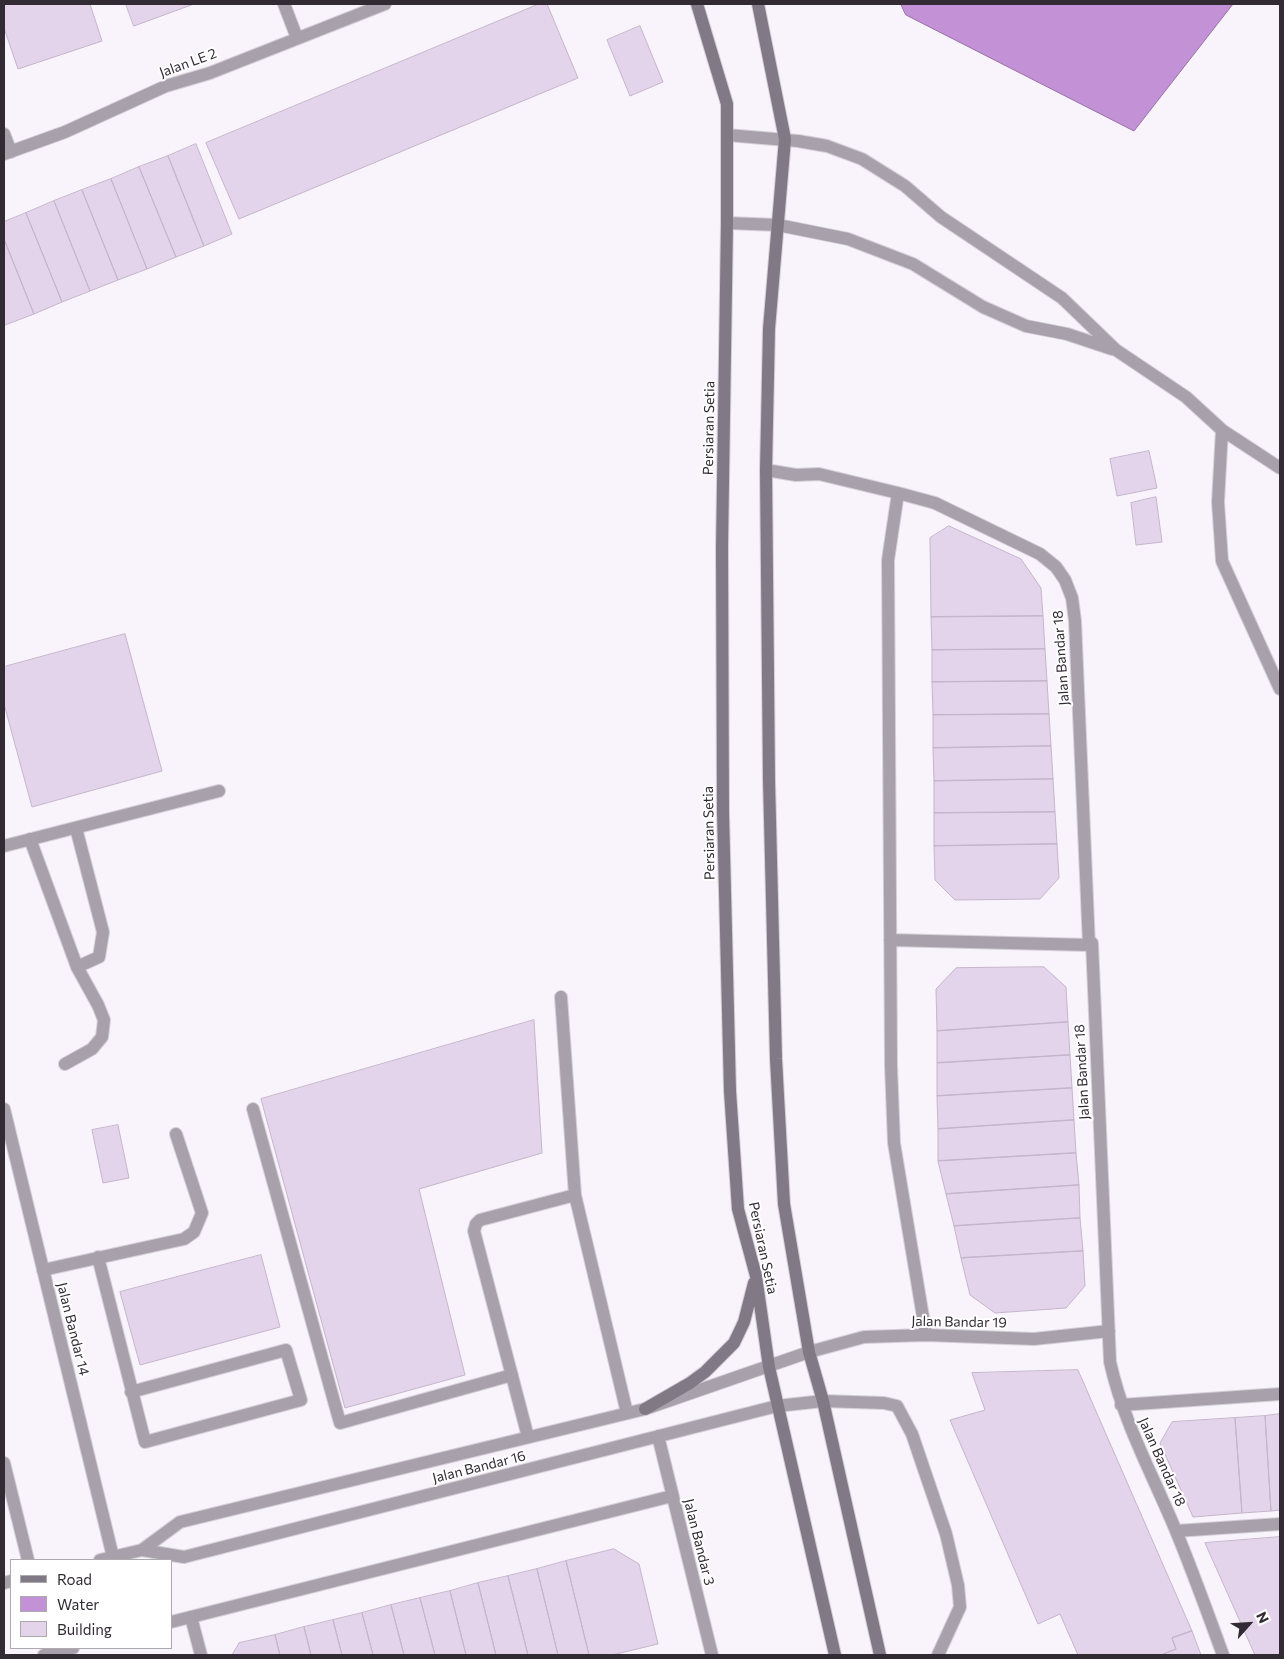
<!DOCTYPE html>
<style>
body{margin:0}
#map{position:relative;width:1284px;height:1659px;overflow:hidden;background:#f9f3fc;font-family:Commissioner,sans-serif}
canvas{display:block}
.frame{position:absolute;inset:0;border:5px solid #322b34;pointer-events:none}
.legend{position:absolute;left:10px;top:1559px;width:162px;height:90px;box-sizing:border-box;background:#fff;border:1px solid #adaaae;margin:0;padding:6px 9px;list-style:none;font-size:15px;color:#322b34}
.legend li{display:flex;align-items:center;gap:10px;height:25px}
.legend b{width:25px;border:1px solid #adaaae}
.north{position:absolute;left:1224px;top:1599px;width:50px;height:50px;-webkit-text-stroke:4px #fff;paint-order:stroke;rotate:64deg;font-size:14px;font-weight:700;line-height:20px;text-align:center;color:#322b34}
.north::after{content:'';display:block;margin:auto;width:18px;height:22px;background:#322b34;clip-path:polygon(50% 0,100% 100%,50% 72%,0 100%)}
</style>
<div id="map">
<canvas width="1284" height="1659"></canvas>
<div class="frame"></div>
<ul class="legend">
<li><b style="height:6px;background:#827986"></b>Road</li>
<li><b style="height:14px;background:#c291d6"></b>Water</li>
<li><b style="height:14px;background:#e4d4eb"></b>Building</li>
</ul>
<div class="north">N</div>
</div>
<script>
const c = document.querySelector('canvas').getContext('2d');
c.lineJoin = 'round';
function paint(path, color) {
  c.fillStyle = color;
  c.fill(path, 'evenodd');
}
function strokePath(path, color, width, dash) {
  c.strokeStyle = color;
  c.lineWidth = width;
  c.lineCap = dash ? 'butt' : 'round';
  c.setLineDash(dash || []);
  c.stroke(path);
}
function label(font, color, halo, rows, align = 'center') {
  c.font = font + ' Commissioner,sans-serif';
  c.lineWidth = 4;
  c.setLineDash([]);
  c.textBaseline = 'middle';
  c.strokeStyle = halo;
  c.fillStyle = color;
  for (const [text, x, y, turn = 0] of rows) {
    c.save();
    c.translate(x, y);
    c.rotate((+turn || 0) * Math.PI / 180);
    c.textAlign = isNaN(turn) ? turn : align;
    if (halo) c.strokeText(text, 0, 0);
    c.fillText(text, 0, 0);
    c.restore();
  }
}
const water = new Path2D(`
 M 901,4 L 1233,4 L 1134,131 L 906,15 Z`);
const building = new Path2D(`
 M 4,4 L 90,4 L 102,41 L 18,69 L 4,28 Z
 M 126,4 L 194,4 L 134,26 Z
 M 539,4 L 547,4 L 578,78 L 239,219 L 206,143 Z
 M 640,26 L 663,82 L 630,96 L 607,40 Z
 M 196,144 L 232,234 L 204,246 L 168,156 Z
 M 168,156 L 204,246 L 176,257 L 139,167 Z
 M 139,167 L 176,257 L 147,269 L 111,179 Z
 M 111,179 L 147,269 L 118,280 L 82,190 Z
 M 82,190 L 118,280 L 90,291 L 54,201 Z
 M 54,201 L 90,291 L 62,302 L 26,213 Z
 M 26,213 L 62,302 L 34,314 L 4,239 L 4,222 Z
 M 4,239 L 34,314 L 5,325 L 4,321 Z
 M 1149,451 L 1157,488 L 1117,496 L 1110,459 Z
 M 1156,497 L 1162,542 L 1136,545 L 1131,503 Z
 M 949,526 L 1021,559 L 1041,588 L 1043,616 L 931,617 L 930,538 Z
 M 1043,616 L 1045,649 L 932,650 L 931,617 Z
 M 125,634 L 162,771 L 32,807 L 4,704 L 4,667 Z
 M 1045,649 L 1047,681 L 932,682 L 932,650 Z
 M 1047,681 L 1049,714 L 933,715 L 932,682 Z
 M 1049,714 L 1051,746 L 933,748 L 933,715 Z
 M 1051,746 L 1053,779 L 934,781 L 933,748 Z
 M 1053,779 L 1055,812 L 934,813 L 934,781 Z
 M 1055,812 L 1057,844 L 934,846 L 934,813 Z
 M 1057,844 L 1059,878 L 1040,899 L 955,900 L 935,880 L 934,846 Z
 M 1044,967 L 1066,987 L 1068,1022 L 937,1031 L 936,989 L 956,968 Z
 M 534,1020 L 542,1153 L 419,1189 L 465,1375 L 345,1408 L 261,1099 Z
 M 1068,1022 L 1070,1055 L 937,1063 L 937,1031 Z
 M 1070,1055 L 1072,1088 L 937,1096 L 937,1063 Z
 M 1072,1088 L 1074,1120 L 938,1129 L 937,1096 Z
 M 1074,1120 L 1076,1153 L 938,1161 L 938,1129 Z
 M 118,1125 L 129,1178 L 103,1183 L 92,1130 Z
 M 1076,1153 L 1079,1185 L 946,1194 L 938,1161 Z
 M 1079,1185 L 1080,1218 L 954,1226 L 946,1194 Z
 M 1080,1218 L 1083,1251 L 961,1258 L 954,1226 Z
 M 1083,1251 L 1085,1286 L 1066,1308 L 995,1313 L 970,1295 L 961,1258 Z
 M 261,1255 L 280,1327 L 140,1365 L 120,1292 Z
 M 1078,1370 L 1192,1631 L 1172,1638 L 1176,1649 L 1161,1655 L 1078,1655 L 1060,1614 L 1038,1624 L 950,1420 L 985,1410 L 972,1373 Z
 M 1280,1414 L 1280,1510 L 1271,1511 L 1265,1416 Z
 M 1265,1416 L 1271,1511 L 1242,1513 L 1235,1418 Z
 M 1235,1418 L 1242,1513 L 1193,1517 L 1160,1443 L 1172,1422 Z
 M 1280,1537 L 1280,1655 L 1255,1655 L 1205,1543 Z
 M 614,1549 L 639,1564 L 658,1644 L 612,1655 L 589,1655 L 566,1561 Z
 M 566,1561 L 589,1655 L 558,1655 L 537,1569 Z
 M 537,1569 L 558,1655 L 528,1655 L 508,1576 Z
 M 508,1576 L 528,1655 L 496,1655 L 478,1583 Z
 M 478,1583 L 496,1655 L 466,1655 L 450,1591 Z
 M 450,1591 L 466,1655 L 435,1655 L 420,1598 Z
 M 420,1598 L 435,1655 L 404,1655 L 391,1605 Z
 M 391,1605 L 404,1655 L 373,1655 L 362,1613 Z
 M 362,1613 L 373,1655 L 342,1655 L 333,1620 Z
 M 333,1620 L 342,1655 L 311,1655 L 304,1627 Z
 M 304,1627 L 311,1655 L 280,1655 L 275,1635 Z
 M 1192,1631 L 1201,1655 L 1161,1655 L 1176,1649 L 1172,1638 Z
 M 275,1635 L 280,1655 L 232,1655 L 239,1643 Z`);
const lane = new Path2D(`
 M 727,135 L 798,141 L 827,146 L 862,159 L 905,186 L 941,217 L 1062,298 L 1116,350 L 1186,397 L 1222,430 L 1280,468
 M 727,223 L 778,225 L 848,239 L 913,264 L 983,307 L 1026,326 L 1067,334 L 1112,349
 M 1222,430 L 1218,502 L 1222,561 L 1280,689
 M 766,470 L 796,475 L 819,474 L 898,493
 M 76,828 L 103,932 L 99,957 L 77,967
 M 30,839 L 77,967 L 98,1005 L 104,1020 L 102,1037 L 92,1049 L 65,1064
 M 4,846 L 219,791
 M 890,940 L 1089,945
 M 561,997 L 575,1195 L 627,1413
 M 253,1109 L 340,1423 L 512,1375
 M 98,1257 L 145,1442 L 301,1400 L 286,1350 L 131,1392
 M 43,1270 L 184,1239 L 194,1232 L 202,1213 L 176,1134
 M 926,1335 L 894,1143 L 891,1066 L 888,560 L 898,493 L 935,503 L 1040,554 L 1056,567 L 1065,580 L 1072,598 L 1075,621 L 1089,945 L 1092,943 L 1110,1362 C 1124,1424 1152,1473 1176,1531 C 1193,1572 1208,1614 1223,1655
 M 809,1352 L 864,1337 L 926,1335 L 1034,1339 L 1109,1331
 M 823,1401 L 884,1403 L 897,1406 L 912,1434 L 946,1534 L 958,1585 L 960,1607 L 938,1655
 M 1121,1405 L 1280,1394
 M 528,1437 L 474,1231 L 476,1224 L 480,1220 L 575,1195
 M 1176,1531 L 1280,1524
 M 191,1617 L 201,1655`);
const street = new Path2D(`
 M 284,4 L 297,38
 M 4,134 L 11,152
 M 4,154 L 65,132 L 166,86 L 210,73 L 385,4
 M 4,1109 L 113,1557
 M 658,1436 L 712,1655
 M 4,1463 L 28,1560
 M 142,1550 L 180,1522 L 645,1409 L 809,1352
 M 100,1560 L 142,1550 L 184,1557 L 777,1406 L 823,1401
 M 4,1583 L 11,1581
 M 171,1622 L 672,1496
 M 44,1655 L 73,1648`);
const secondary = new Path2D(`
 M 697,4 L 727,104 L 727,223 L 722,547 L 723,812 L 730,1091 L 738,1209 L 756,1276 L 769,1367 L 835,1655
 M 758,4 L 785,139 L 769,329 L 766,470 L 769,780 L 776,1059 L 784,1204 L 809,1352 L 823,1401 L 880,1655
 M 645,1409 L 690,1383 L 705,1372 L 734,1343 L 744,1322 L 754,1283`);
const streetNames = [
 ["Jalan LE 2",188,63,-20],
 ["Persiaran Setia",709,428,-89],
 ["Jalan Bandar 18",1061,658,-94],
 ["Persiaran Setia",709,833,-91],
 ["Jalan Bandar 18",1082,1072,-93],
 ["Persiaran Setia",763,1248,78],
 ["Jalan Bandar 19",959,1322,1],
 ["Jalan Bandar 14",73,1329,76],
 ["Jalan Bandar 18",1162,1462,66],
 ["Jalan Bandar 16",479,1467,-14],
 ["Jalan Bandar 3",699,1542,76]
];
paint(water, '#c291d6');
strokePath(water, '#9772a5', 1);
paint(building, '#e4d4eb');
strokePath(building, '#c4b5cb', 1);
strokePath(lane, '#d5cfd8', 14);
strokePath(street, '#d5cfd8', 14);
strokePath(secondary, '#d5cfd8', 14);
strokePath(lane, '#a8a1ab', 12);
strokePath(street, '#a8a1ab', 12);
strokePath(secondary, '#827986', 12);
label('14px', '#322b34', '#fff', streetNames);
</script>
